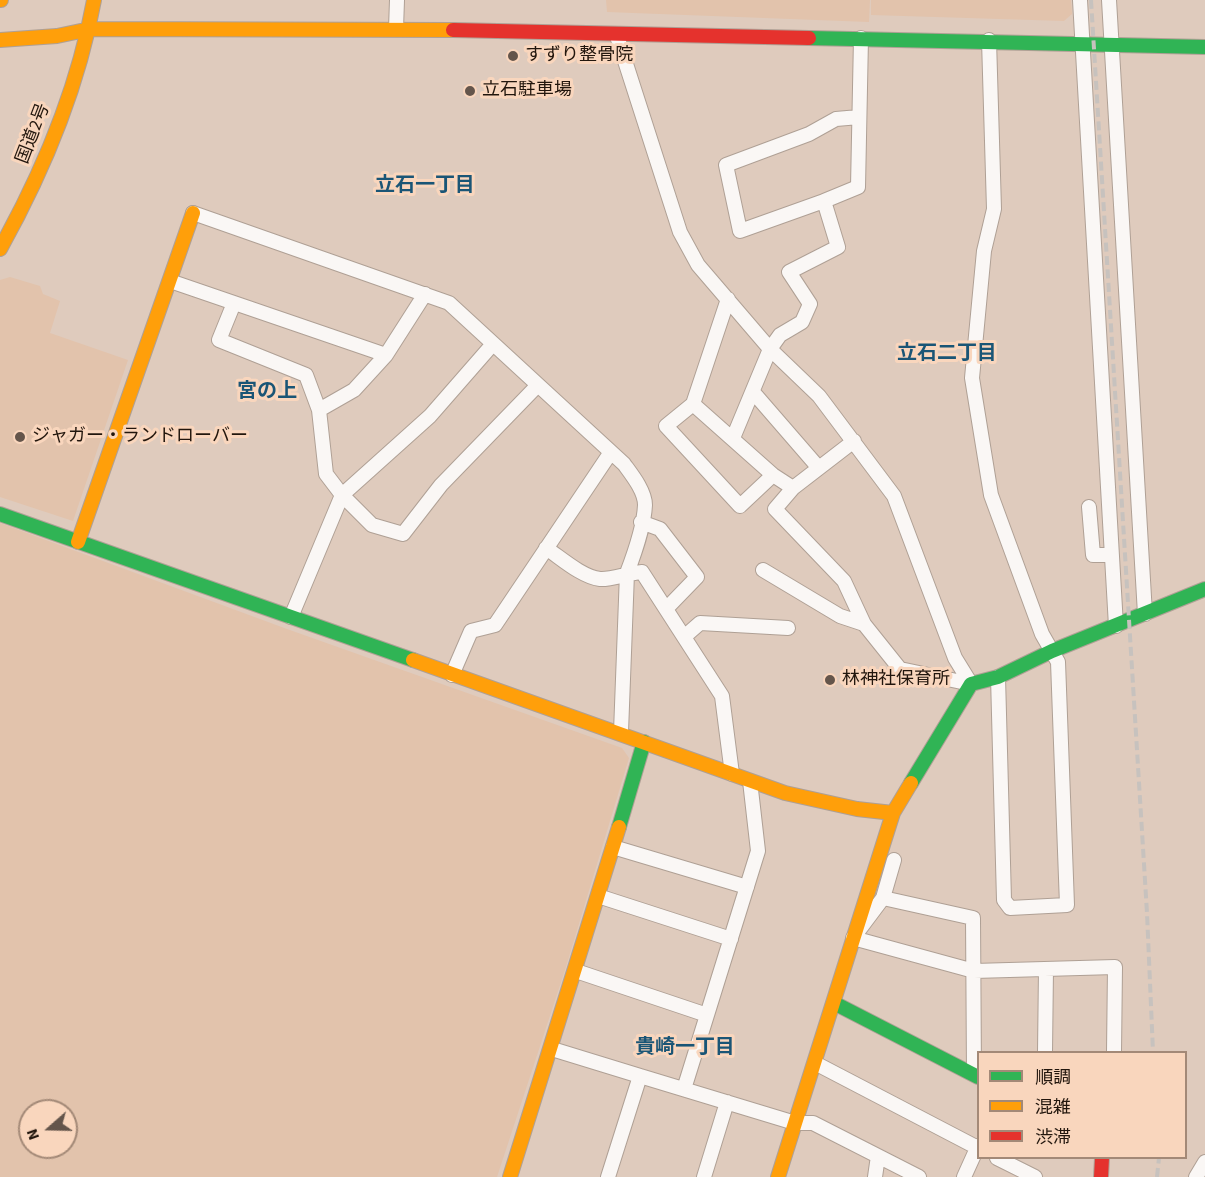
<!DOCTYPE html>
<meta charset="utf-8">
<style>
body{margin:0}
#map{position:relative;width:1205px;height:1177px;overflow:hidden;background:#dfcbbd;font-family:"Source Sans 3","Noto Sans JP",sans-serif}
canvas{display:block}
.legend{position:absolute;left:977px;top:1051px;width:210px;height:108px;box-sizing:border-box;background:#f9d6bd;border:2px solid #a38977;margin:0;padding:8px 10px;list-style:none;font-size:18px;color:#22160d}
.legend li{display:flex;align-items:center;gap:12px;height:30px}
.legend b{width:30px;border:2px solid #a38977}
.north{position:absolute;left:18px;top:1099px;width:60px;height:60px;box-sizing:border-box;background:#f9d6bd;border:2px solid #a38977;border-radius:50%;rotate:250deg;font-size:16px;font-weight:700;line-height:24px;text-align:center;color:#22160d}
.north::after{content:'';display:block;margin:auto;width:21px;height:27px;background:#64554b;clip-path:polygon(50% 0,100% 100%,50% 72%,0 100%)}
</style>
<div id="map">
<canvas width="1205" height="1177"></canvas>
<ul class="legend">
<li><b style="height:8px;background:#30b455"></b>順調</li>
<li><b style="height:8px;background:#ff9f0a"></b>混雑</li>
<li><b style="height:8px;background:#e5322d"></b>渋滞</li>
</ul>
<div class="north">N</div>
</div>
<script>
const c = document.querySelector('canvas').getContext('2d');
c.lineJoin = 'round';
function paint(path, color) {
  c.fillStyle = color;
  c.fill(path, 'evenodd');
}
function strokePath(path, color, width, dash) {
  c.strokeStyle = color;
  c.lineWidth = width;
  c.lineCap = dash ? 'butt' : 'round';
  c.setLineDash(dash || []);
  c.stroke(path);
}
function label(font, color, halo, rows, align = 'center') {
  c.font = font + ' "Source Sans 3","Noto Sans JP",sans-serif';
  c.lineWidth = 6;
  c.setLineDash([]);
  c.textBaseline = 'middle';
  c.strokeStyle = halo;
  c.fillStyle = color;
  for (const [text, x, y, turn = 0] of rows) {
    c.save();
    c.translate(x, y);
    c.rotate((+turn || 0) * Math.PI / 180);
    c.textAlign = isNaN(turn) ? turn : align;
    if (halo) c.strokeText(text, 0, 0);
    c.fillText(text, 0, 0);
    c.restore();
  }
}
const built = new Path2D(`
 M 606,0 L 870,0 L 869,22 L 607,12 Z
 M 871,0 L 1071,0 L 1072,14 L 1064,21 L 871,15 Z
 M 10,277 L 40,286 L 43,294 L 60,301 L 50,333 L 128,360 L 73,521 L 0,497 L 0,280 Z
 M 0,523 L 287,629 L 622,748 L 629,758 L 565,970 L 497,1177 L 0,1177 ZM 30,1111 L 66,1111 L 66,1147 L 30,1147 Z`);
const street = new Path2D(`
 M 1080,0 L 1116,626
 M 1109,0 L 1145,614
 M 396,29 L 397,0
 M 617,36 L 680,232 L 698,265 L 770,349 L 819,396 L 894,496 L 955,658 L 971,684
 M 989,40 L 994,209 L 984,251 L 972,378 L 991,495 L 1042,634 L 1058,662 L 1067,905 L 1010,908 L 1004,900 L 998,677
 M 824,201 L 740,231 L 726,165 L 809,134 L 836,119 L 859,117
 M 193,213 L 449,303 L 624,464 C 632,475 645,491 645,505 C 644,527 635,552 627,573 L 621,732
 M 170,281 L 386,355
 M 728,299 L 693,404 L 773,475 L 793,488 L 854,441
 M 234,303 L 219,340 L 306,375 L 319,410 L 326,474 L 342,495 L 372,525 L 403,534 L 441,485 L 537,386
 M 753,392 L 818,467
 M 693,404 L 666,426 L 740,506 L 773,475
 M 319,410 L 354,390 L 386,355 L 425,294
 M 733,438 L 770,349 L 780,335 L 802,322 L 810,304 L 789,272 L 838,247 L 824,201 L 858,187 L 861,38
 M 793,488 L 775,509 L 844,581 L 864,624
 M 1089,507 L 1093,555 L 1112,555
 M 641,522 L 660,529 L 697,577 L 666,609
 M 546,548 C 561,558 582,577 600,579 C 610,580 629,573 642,572 L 722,696 L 732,774
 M 763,570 L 840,616 L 864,624 L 900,669 L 971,684
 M 291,617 L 342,495 L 430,416 L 492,345
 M 684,637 L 700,623 L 788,628
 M 452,675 L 471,631 L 495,625 L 611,452
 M 613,847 L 747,887
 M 894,860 L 883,898 L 853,938 L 974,971 L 1115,967 L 1114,1052
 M 598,896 L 731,939
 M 883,898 L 973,918 L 974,1074
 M 576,971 L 707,1015
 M 552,1049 L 640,1076
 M 1045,1052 L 1046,969
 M 815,1063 L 978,1148
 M 684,1089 L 758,851 L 750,781
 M 997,1158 L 1035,1177
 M 608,1177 L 640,1076 L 795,1123 L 813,1123 L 919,1177
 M 704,1177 L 727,1102
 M 875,1177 L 878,1156
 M 964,1177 L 978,1146
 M 1196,1177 L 1205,1162`);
const fast = new Path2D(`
 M 809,38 L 1205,47
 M 0,514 L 413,660
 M 911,783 L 971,684 L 998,677 L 1052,651 L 1205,589
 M 619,827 L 644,742
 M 834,1003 L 978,1077`);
const slow = new Path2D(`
 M 0,0 L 1,0
 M 90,29 L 453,30
 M 0,40 L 57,36 L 90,29
 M 0,249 C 44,170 78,89 94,0
 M 78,542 L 193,213
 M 413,660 L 785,793 L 857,809 L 893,813
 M 510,1177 L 619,827
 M 778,1177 L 893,813 L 911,783`);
const jam = new Path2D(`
 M 453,30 L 809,38
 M 1101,1177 L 1102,1158`);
const rail = new Path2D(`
 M 1091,0 L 1147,913 L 1153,1052
 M 1157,1177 L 1159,1158`);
const markers = [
 [513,56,6,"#64554b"],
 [470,91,6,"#64554b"],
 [20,437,6,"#64554b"],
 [830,680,6,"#64554b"]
];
const poiNames = [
 ["すずり整骨院",525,56],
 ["立石駐車場",482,91],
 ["ジャガー・ランドローバー",32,437],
 ["林神社保育所",842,680]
];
const streetNames = [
 ["国道2号",34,134,-69]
];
const neighbourhoodNames = [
 ["立石一丁目",425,187],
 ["立石二丁目",947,355],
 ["宮の上",267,393],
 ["貴崎一丁目",685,1049]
];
paint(built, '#e2c3ac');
strokePath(street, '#afa095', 16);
strokePath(fast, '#afa095', 16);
strokePath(slow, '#afa095', 16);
strokePath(jam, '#afa095', 16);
strokePath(street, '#faf7f5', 14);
strokePath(fast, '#30b455', 14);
strokePath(slow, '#ff9f0a', 14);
strokePath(jam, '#e5322d', 14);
strokePath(rail, '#c7c2be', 4, [9, 4.5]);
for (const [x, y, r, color] of markers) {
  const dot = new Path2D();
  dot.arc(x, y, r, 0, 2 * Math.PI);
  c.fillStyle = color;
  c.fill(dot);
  strokePath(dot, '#f9d6bd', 2);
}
label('18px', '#22160d', '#f9d6bd', poiNames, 'left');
label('18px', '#22160d', '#f9d6bd', streetNames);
label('bold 20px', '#1a5576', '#f9d6bd', neighbourhoodNames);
</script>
